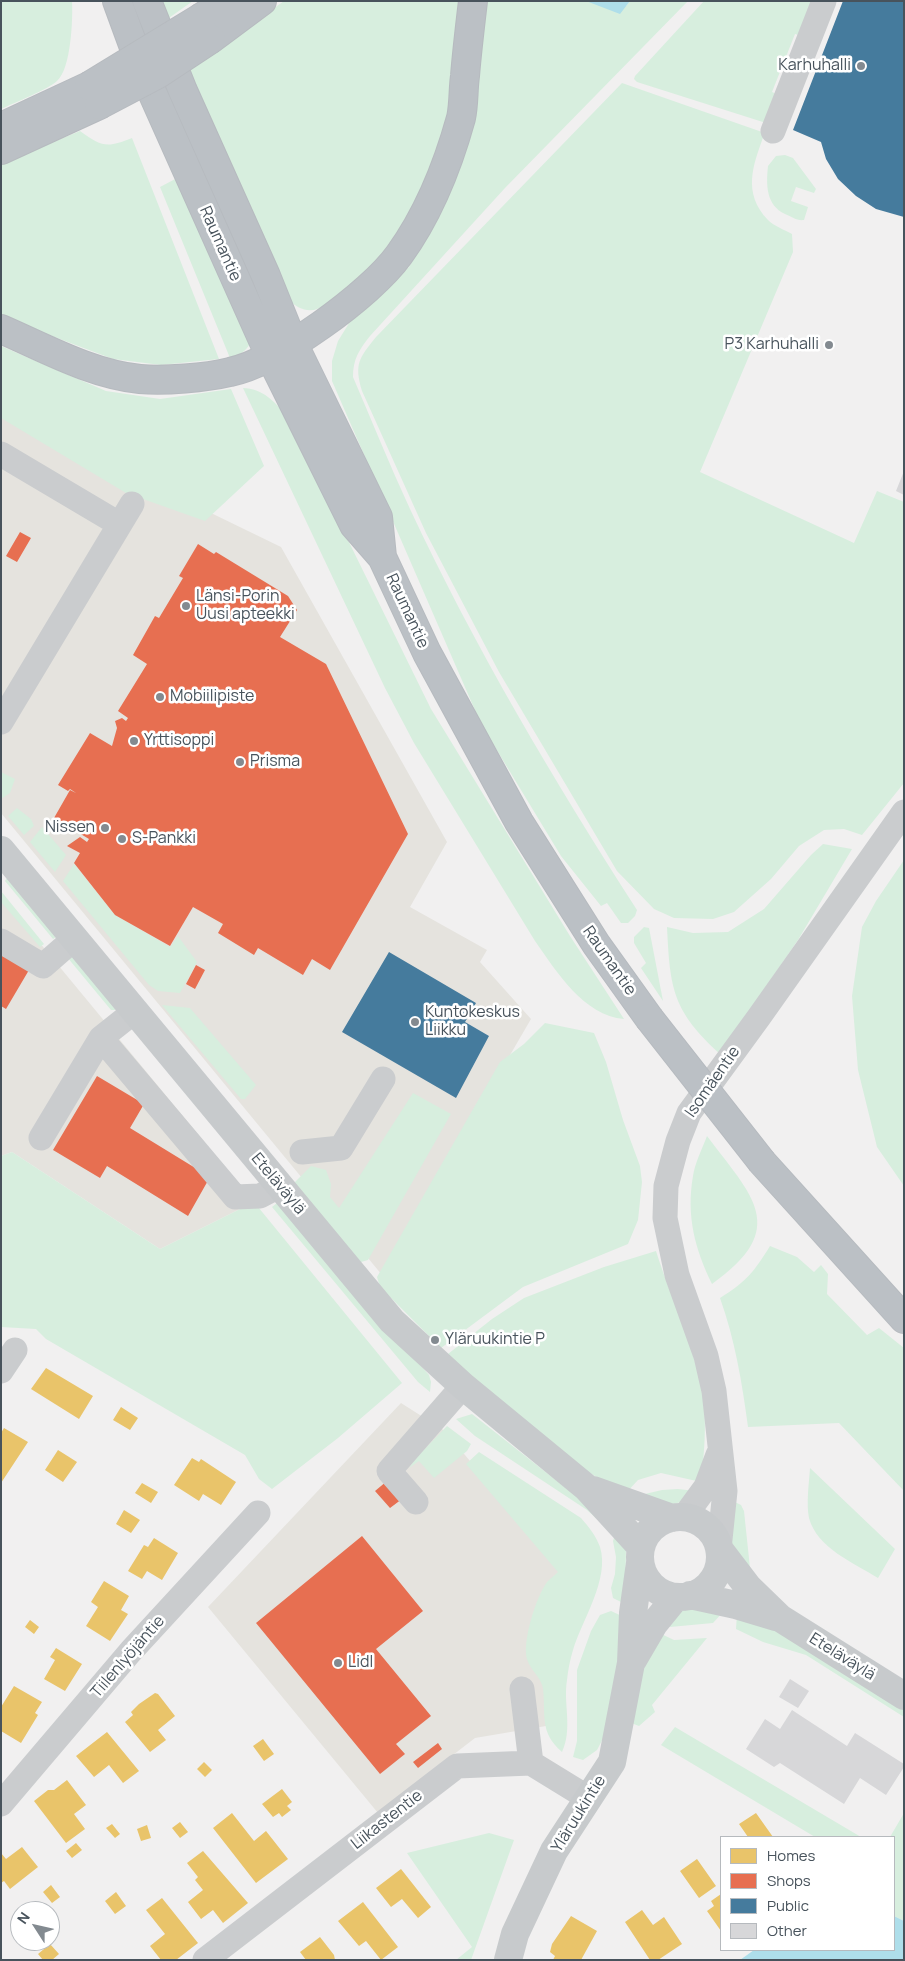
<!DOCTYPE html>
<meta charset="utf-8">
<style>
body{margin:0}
#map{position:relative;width:905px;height:1961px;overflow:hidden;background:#f1f0f0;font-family:Manrope,sans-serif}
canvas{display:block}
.frame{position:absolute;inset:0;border:2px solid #48535c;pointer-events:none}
.legend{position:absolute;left:720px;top:1836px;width:175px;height:115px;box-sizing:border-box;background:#fff;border:1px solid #b6babe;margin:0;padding:6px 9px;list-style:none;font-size:15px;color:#48535c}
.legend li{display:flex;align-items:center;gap:10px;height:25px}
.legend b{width:25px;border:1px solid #b6babe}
.north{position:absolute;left:10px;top:1901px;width:50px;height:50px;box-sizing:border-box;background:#fff;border:1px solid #b6babe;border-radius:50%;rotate:305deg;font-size:14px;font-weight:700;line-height:20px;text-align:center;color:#48535c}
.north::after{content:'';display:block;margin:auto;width:18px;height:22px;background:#838a90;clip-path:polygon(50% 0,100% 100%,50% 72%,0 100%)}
</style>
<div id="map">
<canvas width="905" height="1961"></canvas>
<div class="frame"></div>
<ul class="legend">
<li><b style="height:14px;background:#e9c46a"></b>Homes</li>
<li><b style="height:14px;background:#e76f51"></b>Shops</li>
<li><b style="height:14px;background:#457b9d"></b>Public</li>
<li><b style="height:14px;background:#d7d7d9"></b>Other</li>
</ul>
<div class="north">N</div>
</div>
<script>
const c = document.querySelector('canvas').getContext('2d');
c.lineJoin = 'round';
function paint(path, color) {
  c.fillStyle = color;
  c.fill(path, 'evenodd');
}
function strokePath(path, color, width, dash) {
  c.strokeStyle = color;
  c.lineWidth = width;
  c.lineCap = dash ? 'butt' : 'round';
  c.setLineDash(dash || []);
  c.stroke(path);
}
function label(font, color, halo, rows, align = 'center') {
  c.font = font + ' Manrope,sans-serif';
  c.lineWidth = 5;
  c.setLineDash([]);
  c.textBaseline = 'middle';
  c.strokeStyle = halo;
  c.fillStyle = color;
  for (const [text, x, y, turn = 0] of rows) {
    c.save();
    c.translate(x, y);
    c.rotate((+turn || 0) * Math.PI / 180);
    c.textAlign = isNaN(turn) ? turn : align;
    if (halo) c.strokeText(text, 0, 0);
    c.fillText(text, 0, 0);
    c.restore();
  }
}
const commercial = new Path2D(`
 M 1,411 L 281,547 L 447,842 L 410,907 L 487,950 L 480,962 L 531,1019 L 382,1275 L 1,813 Z
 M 1,896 L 254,1202 L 160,1249 L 12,1152 L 1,1156 Z
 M 401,1403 L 445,1431 L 560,1569 L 546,1726 L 475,1738 L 378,1813 L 208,1607 Z`);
const green = new Path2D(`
 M 1,1 L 72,1 C 73,19 71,69 57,81 C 47,90 16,102 1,109 Z
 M 160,1 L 193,1 L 166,20 Z
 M 284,1 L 464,1 C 455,73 449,158 410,220 C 393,248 367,270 343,291 C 321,310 309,320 285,297 L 186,71 Z
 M 487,1 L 586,1 L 626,6 L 630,1 L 688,1 L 505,188 L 370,336 C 359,350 353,359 353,377 C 372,421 390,466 410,509 C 475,648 554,781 637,910 L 635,916 L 628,923 L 621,923 L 607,903 L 601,906 L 561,856 L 481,724 L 332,381 L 332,361 L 338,341 L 351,320 L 409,267 L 444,206 L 468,136 Z
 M 704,1 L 819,1 L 805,37 L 795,34 L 772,92 L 781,96 L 766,123 L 637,82 L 634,79 L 635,76 Z
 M 622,83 L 762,132 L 764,135 C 753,165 742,193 768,220 C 774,226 785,230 792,234 L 793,252 L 700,472 L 854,543 L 877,491 L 904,502 L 904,783 L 862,835 L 844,829 L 824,830 L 799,846 L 771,879 L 734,912 L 713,919 L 674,918 L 654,909 L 617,871 L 499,672 L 426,533 L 362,391 C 354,364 359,358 376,337 Z
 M 80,131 C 102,147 107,148 132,138 L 219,359 L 161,365 L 113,359 L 1,317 L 1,163 Z
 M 785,155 L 793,158 L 816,189 L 814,193 L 796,187 L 791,201 L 808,207 L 804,220 C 797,221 792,217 785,214 C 766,205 766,185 768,166 L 776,156 Z
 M 179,177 L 252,339 C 248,350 241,355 230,358 L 160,187 Z
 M 1,346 L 106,391 L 160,399 L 231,389 L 264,466 L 205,521 L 126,493 L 1,418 Z
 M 243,388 C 262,388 275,402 287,416 L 431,709 L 570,936 L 624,1019 C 584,1016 556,971 535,941 L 414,743 L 385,688 Z
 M 1,772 L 15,779 L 10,793 L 1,799 Z
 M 17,808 L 31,819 L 34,826 L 24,835 L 8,816 Z
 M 42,827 L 66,855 L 55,872 L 30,842 Z
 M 823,844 L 852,849 L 798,940 L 720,1054 C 673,1011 670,990 667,927 L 693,933 L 728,932 L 764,909 L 811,855 Z
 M 904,860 L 904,1186 L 877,1147 L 858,1070 L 852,996 L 862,927 L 876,901 Z
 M 74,864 L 115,915 L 170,947 L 178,936 L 197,962 L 180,993 L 158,991 L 149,985 L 63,881 Z
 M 7,878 L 56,937 L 53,939 L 5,881 Z
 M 1,891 L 44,944 L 40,947 L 1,902 Z
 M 644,927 L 649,928 L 663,1001 L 641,968 L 646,963 L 634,943 L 634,937 Z
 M 68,952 L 115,1004 L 115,1010 L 111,1010 L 67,957 Z
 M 162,1005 L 190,1008 L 256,1085 L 245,1099 L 241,1099 Z
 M 545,1023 L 594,1033 L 606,1062 L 623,1120 L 640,1166 L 642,1182 L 638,1220 L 628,1244 L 523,1287 L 441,1348 L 380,1287 L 377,1277 L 500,1062 L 524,1044 Z
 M 413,1093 L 451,1114 L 368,1260 L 361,1262 L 291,1186 L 311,1166 L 326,1170 L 331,1184 L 330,1197 L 339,1208 Z
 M 707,1136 C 752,1196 791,1228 712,1284 C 695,1249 686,1216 693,1176 C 695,1163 702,1149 707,1136 Z
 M 12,1152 L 160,1249 L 254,1202 L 402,1383 L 338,1438 L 272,1489 L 259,1479 L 245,1455 L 46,1339 L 36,1329 L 1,1327 L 1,1156 Z
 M 277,1203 L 429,1375 L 431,1382 L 430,1392 L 418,1382 L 272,1207 Z
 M 770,1246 L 797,1257 L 814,1272 L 821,1265 L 828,1274 L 827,1294 L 867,1335 L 879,1328 L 904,1348 L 904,1491 L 839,1423 L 748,1427 C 742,1382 735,1340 720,1298 C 746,1282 754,1272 770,1246 Z
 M 656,1251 C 671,1299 695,1347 703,1397 C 707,1424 704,1455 701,1482 L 661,1473 L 638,1480 L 625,1494 L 568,1460 L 512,1415 L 448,1354 L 492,1319 L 524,1298 L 604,1267 Z
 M 472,1414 L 590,1507 L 599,1521 L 587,1510 L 475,1436 L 456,1419 Z
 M 447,1426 L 471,1444 L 467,1451 L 434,1478 L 419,1461 L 409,1468 L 416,1458 Z
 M 479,1452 L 581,1518 C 589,1527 596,1536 600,1547 C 610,1579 582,1620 573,1650 C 570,1660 568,1670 567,1680 C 563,1704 573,1728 562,1752 C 539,1732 546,1715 543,1689 C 542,1678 530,1670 527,1659 C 522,1642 536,1597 547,1582 C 550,1579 555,1575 558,1572 L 466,1464 Z
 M 810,1468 L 895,1549 L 878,1578 C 854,1563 817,1548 809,1518 C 806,1504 809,1483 810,1468 Z
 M 678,1489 L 695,1491 L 681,1502 L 666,1506 L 645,1494 L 662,1490 Z
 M 735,1502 L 741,1505 L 744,1511 L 750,1568 L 731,1549 Z
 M 616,1531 L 626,1549 L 625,1604 L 613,1598 L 611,1588 L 615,1574 L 616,1557 L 613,1541 Z
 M 692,1608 L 724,1611 L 713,1623 L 670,1627 L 664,1622 L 675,1613 Z
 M 611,1611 L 624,1617 L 608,1729 L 597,1750 L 583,1760 L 573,1757 L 577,1741 L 577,1670 L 591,1631 L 600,1615 Z
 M 737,1614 L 770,1625 L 904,1708 L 904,1717 L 806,1655 L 763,1642 L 736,1629 Z
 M 657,1632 L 674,1640 L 707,1638 L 652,1705 L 655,1712 L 639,1726 L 631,1723 L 643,1661 Z
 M 675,1727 L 861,1837 L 815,1837 L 661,1745 Z
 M 904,1813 L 904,1921 L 894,1916 L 894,1837 L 890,1837 Z
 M 489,1833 L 514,1840 L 471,1960 L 456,1960 L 472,1947 L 407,1853 Z`);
const water = new Path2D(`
 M 586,1 L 630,1 L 620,14 Z
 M 894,1916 L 904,1921 L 904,1960 L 740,1960 L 754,1950 L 894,1950 Z`);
const homes = new Path2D(`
 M 46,1368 L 93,1396 L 79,1419 L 31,1389 Z
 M 121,1407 L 138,1418 L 130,1430 L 113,1420 Z
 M 4,1428 L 28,1442 L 1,1483 L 1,1433 Z
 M 58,1450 L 77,1462 L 63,1482 L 45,1470 Z
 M 192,1458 L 199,1462 L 201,1459 L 236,1482 L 221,1505 L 203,1494 L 199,1501 L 174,1485 Z
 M 142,1483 L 158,1492 L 151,1503 L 135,1493 Z
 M 124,1510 L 140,1520 L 131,1533 L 116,1524 Z
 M 154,1538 L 178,1553 L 162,1580 L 147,1571 L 142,1579 L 128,1571 L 144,1545 L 148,1547 Z
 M 104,1581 L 129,1596 L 121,1610 L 128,1614 L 110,1641 L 86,1626 L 98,1607 L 91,1602 Z
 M 30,1620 L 39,1627 L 34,1634 L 25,1627 Z
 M 56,1648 L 82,1664 L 65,1691 L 44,1679 L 55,1660 L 50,1657 Z
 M 14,1686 L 42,1702 L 35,1713 L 38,1715 L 21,1743 L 1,1731 L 1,1707 Z
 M 155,1693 L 158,1694 L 175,1716 L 158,1730 L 166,1740 L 150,1752 L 125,1722 L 133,1715 L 131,1712 L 139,1704 Z
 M 107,1732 L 139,1771 L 123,1783 L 109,1765 L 94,1777 L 76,1756 Z
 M 263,1739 L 274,1754 L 264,1761 L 253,1746 Z
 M 204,1762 L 212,1770 L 205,1777 L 197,1769 Z
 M 67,1780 L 86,1805 L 74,1814 L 85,1829 L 66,1843 L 34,1801 L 48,1790 L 54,1790 Z
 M 282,1789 L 292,1802 L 287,1806 L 291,1810 L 282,1817 L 279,1813 L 273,1817 L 262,1804 Z
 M 232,1813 L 254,1841 L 266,1831 L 288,1859 L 256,1883 L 213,1828 Z
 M 756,1813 L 773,1837 L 748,1837 L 739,1824 Z
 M 180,1822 L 188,1832 L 180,1838 L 172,1828 Z
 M 112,1824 L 120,1834 L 115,1838 L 106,1828 Z
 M 147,1825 L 151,1838 L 141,1841 L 137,1829 Z
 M 76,1843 L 82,1850 L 72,1858 L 66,1851 Z
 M 22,1847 L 38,1867 L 10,1889 L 4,1881 L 1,1883 L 1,1853 L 6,1859 Z
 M 203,1851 L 248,1903 L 223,1923 L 213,1910 L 201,1919 L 188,1902 L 203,1890 L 195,1880 L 198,1877 L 187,1863 Z
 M 697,1859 L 716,1886 L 699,1898 L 680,1871 Z
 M 401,1869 L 431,1907 L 418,1918 L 402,1899 L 391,1907 L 376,1888 Z
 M 51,1885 L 60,1897 L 52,1903 L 43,1892 Z
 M 116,1892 L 126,1906 L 115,1914 L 105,1901 Z
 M 721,1894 L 721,1931 L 707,1911 L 714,1906 L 711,1901 Z
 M 162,1898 L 198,1943 L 176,1960 L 161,1960 L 150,1946 L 165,1934 L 146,1910 Z
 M 363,1902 L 398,1947 L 381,1960 L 366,1941 L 359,1946 L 338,1921 Z
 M 642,1910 L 653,1925 L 664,1917 L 682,1944 L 658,1960 L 650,1960 L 625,1922 Z
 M 571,1916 L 597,1931 L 581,1960 L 553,1960 L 555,1956 L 550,1952 L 552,1944 Z
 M 320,1937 L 334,1955 L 335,1960 L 306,1960 L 300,1952 Z
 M 50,1944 L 59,1954 L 52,1960 L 43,1960 L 38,1954 Z`);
const shops = new Path2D(`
 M 20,532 L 31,538 L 17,562 L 6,556 Z
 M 198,544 L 214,554 L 216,552 L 288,596 L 297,610 L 280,637 L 326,664 L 408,834 L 330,970 L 312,959 L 303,975 L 258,948 L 254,955 L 218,933 L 223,924 L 193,907 L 170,946 L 115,915 L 74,863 L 80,853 L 67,846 L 80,837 L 87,842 L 89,839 L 54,818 L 70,790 L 76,793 L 70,789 L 68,791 L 58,785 L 90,733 L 112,746 L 117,728 L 115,721 L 122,718 L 126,721 L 128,718 L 118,711 L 147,664 L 133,655 L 155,616 L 159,618 L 183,578 L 179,576 Z
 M 1,953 L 29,970 L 6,1009 L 1,1006 Z
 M 196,965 L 205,970 L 195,989 L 186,984 Z
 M 97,1076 L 144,1104 L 130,1128 L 210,1177 L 188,1216 L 107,1166 L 100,1178 L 53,1150 Z
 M 387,1481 L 402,1499 L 390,1508 L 375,1491 Z
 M 362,1536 L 423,1611 L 376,1649 L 431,1716 L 396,1744 L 405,1754 L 380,1774 L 256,1623 Z
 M 438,1743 L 442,1749 L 418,1768 L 413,1762 Z`);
const public = new Path2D(`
 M 843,1 L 904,1 L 904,217 L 876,209 L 856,196 L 838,179 L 826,159 L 821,142 L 793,130 Z
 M 389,952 L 476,1003 L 465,1022 L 489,1036 L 456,1098 L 342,1032 Z`);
const building = new Path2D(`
 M 904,471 L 904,495 L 896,491 Z
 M 790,1679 L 809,1691 L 798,1708 L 779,1697 Z
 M 792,1710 L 847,1746 L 855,1733 L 904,1764 L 904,1767 L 886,1795 L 860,1778 L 844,1804 L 780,1763 L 774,1767 L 746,1749 L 765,1719 L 780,1729 Z`);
const minor = new Path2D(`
 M 773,131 L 824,1
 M 1,454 L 119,524
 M 1,722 L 132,504
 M 1,941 L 43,966 L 75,938
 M 101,1038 L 235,1197 L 260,1196 L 279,1186
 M 41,1138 L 101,1038 L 135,1011
 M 302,1152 L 341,1148 L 383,1079
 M 1,1371 L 15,1350
 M 416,1502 L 389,1471 L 463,1386
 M 684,1517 L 706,1487 L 718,1455
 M 719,1549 L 725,1491 L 714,1391 L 706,1356 L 677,1275 L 665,1218 L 666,1186 L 678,1141 L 689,1113 L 759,1017 L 904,812
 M 522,1689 L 531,1763
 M 1,1804 L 131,1651 L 258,1513
 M 205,1960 L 457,1766 L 531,1763 L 588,1798`);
const major = new Path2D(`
 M 1,850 L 392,1321 L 463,1386 L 587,1488 L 641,1547
 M 593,1490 L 672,1518
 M640 1557a40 40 0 1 1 80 0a40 40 0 1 1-80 0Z
 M 719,1549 L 748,1587 L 780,1618 L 904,1696
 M 690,1595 L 736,1605 L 776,1617
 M 633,1660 L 654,1624 L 676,1597
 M 508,1960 L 515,1934 L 554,1851 L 612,1762 L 631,1663 L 633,1613 L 640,1563`);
const highway = new Path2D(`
 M 117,1 L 143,72 L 270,356 L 354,525 L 382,557 L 427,653 L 519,822 L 596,944 L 649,1018
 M 147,1 L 183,91 L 266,276 L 293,343 L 378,517 L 382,557
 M 202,17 L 227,1
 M 211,39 L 262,1
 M 1,127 L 89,86
 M 1,150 L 99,105
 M 1,329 C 45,348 91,374 140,379 C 165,381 205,378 230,372 C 278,362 370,295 399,255 C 428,215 448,165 461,118 C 464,105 463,90 465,76 C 467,51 470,26 473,1
 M 762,1162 L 904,1319`);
const highwayBridge = new Path2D(`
 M 89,86 L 202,17
 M 99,105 L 158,74 L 211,39
 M 649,1018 L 762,1162`);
const markers = [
 [861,66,5,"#838a90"],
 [829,345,5,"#838a90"],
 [186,606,5,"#838a90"],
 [160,697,5,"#838a90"],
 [134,741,5,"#838a90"],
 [240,762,5,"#838a90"],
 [105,828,5,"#838a90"],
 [122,839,5,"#838a90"],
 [415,1022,5,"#838a90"],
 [435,1340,5,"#838a90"],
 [338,1663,5,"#838a90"]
];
const poiNames = [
 ["Karhuhalli",851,66,"right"],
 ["P3 Karhuhalli",819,345,"right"],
 ["Länsi-Porin",196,597],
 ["Uusi apteekki",196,615],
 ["Mobiilipiste",170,697],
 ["Yrttisoppi",144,741],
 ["Prisma",250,762],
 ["Nissen",95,828,"right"],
 ["S-Pankki",132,839],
 ["Kuntokeskus",425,1013],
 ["Liikku",425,1031],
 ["Yläruukintie P",445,1340],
 ["Lidl",348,1663]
];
const streetNames = [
 ["Raumantie",220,244,66],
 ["Raumantie",407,611,65],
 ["Raumantie",609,961,55],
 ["Isomäentie",713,1082,-55],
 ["Eteläväylä",278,1184,50],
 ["Tiilenlyöjäntie",128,1657,-49],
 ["Eteläväylä",842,1657,32],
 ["Yläruukintie",579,1814,-58],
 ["Liikastentie",387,1820,-38]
];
paint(commercial, '#e5e3de');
paint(green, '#d7eede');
paint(water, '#aedeea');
paint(homes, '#e9c46a');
paint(shops, '#e76f51');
paint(public, '#457b9d');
paint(building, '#d7d7d9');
strokePath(highway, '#b6babf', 30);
strokePath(minor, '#caccce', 25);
strokePath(major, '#c7cacc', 28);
strokePath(highway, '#bbc0c5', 28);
strokePath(highwayBridge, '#b6babf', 30, []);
strokePath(highwayBridge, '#bbc0c5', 28);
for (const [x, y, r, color] of markers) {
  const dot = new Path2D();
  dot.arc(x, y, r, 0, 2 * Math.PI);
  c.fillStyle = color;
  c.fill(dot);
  strokePath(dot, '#fff', 2);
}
label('16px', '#48535c', '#fff', poiNames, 'left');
label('16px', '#48535c', '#fff', streetNames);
</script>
